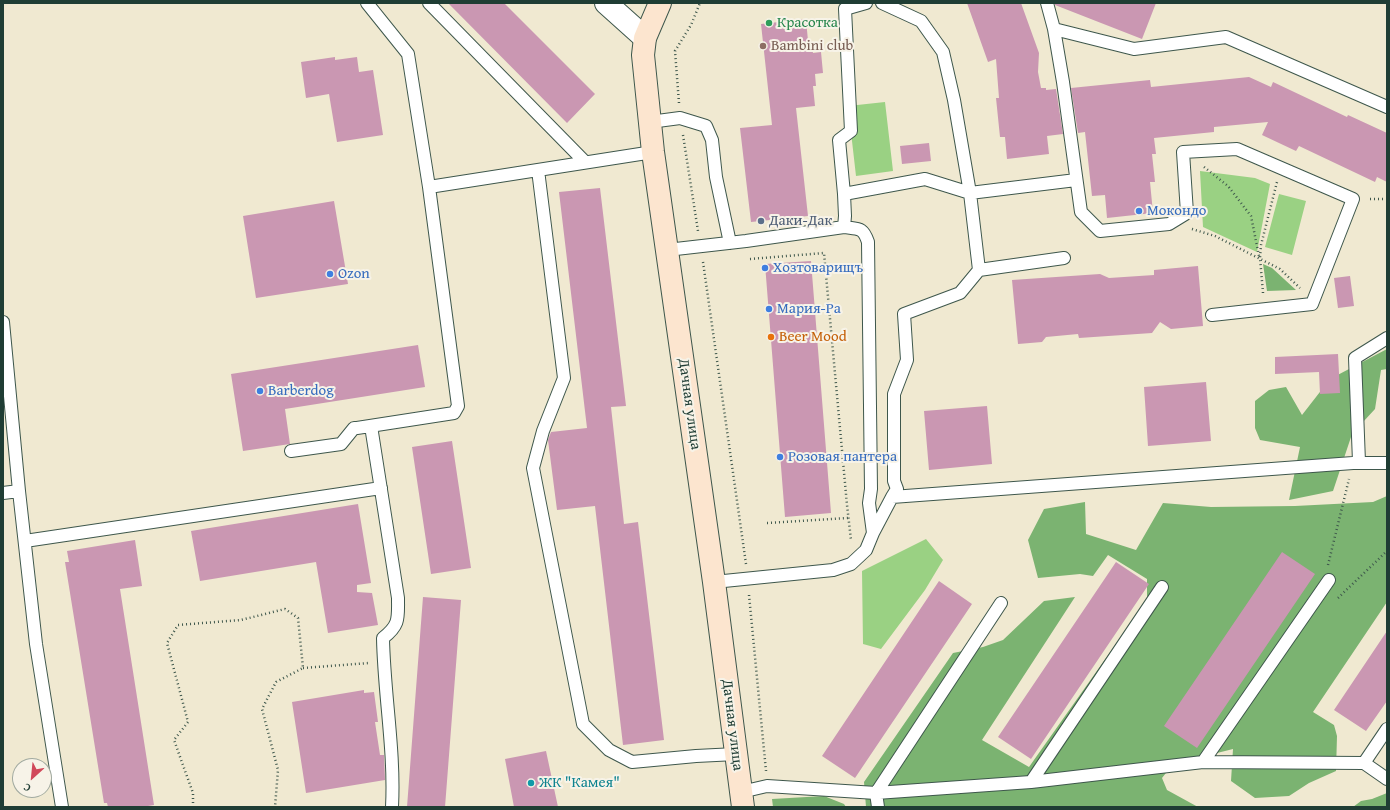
<!DOCTYPE html>
<meta charset="utf-8">
<style>
body{margin:0}
#map{position:relative;width:1390px;height:810px;overflow:hidden;background:#f0e9d1;font-family:"Gentium Book Plus",serif}
canvas{display:block}
.frame{position:absolute;inset:0;border:4px solid #1f3d34;pointer-events:none}
.north{position:absolute;left:12px;top:758px;width:40px;height:40px;box-sizing:border-box;background:#f7f3e8;border:1px solid #a1aaa0;border-radius:50%;rotate:207deg;font-size:11px;font-weight:700;line-height:16px;text-align:center;color:#1f3d34}
.north::after{content:'';display:block;margin:auto;width:14px;height:18px;background:#d1495b;clip-path:polygon(50% 0,100% 100%,50% 72%,0 100%)}
</style>
<div id="map">
<canvas width="1390" height="810"></canvas>
<div class="frame"></div>
<div class="north">С</div>
</div>
<script>
const c = document.querySelector('canvas').getContext('2d');
c.lineJoin = 'round';
function paint(path, color) {
  c.fillStyle = color;
  c.fill(path, 'evenodd');
}
function strokePath(path, color, width, dash) {
  c.strokeStyle = color;
  c.lineWidth = width;
  c.lineCap = dash ? 'butt' : 'round';
  c.setLineDash(dash || []);
  c.stroke(path);
}
function label(font, color, halo, rows, align = 'center') {
  c.font = font + ' "Gentium Book Plus",serif';
  c.lineWidth = 4;
  c.setLineDash([]);
  c.textBaseline = 'middle';
  c.strokeStyle = halo;
  c.fillStyle = color;
  for (const [text, x, y, turn = 0] of rows) {
    c.save();
    c.translate(x, y);
    c.rotate((+turn || 0) * Math.PI / 180);
    c.textAlign = isNaN(turn) ? turn : align;
    if (halo) c.strokeText(text, 0, 0);
    c.fillText(text, 0, 0);
    c.restore();
  }
}
const green = new Path2D(`
 M 885,102 L 893,171 L 856,176 L 848,106 Z
 M 1200,171 L 1255,178 L 1270,184 L 1257,252 L 1203,227 Z
 M 1279,194 L 1306,201 L 1292,255 L 1265,247 Z
 M 926,539 L 943,560 L 925,590 L 881,649 L 863,644 L 862,571 Z`);
const forest = new Path2D(`
 M 1263,264 L 1272,268 L 1296,290 L 1267,291 Z
 M 1387,349 L 1387,369 L 1381,370 L 1375,409 L 1352,434 L 1333,491 L 1289,500 L 1300,447 L 1260,440 L 1255,428 L 1255,401 L 1269,390 L 1286,387 L 1302,415 L 1330,379 Z
 M 1387,496 L 1387,602 L 1313,712 L 1334,725 L 1337,736 L 1336,771 L 1309,783 L 1289,796 L 1255,798 L 1231,781 L 1233,749 L 1173,764 L 1162,778 L 1167,790 L 1198,807 L 866,807 L 864,782 L 953,653 L 983,647 L 1003,640 L 1044,601 L 1075,597 L 982,740 L 1029,767 L 1147,600 L 1147,579 L 1108,555 L 1093,576 L 1080,574 L 1038,578 L 1028,540 L 1044,509 L 1085,502 L 1086,534 L 1136,550 L 1163,503 L 1211,507 L 1295,506 L 1373,502 Z
 M 1387,793 L 1387,807 L 1353,807 L 1361,801 L 1372,799 Z
 M 824,796 L 844,804 L 846,807 L 773,807 L 772,799 Z`);
const building = new Path2D(`
 M 448,3 L 504,3 L 595,94 L 567,123 Z
 M 967,3 L 1021,3 L 1039,53 L 1038,72 L 1041,88 L 1046,88 L 1046,90 L 1056,89 L 1063,134 L 1047,136 L 1049,154 L 1007,159 L 1005,137 L 1000,137 L 996,98 L 999,98 L 996,59 L 988,62 Z
 M 1055,3 L 1156,3 L 1142,39 L 1055,5 Z
 M 806,19 L 808,41 L 811,40 L 813,53 L 821,52 L 823,73 L 815,74 L 816,86 L 813,86 L 815,106 L 796,108 L 808,216 L 751,222 L 740,128 L 772,125 L 761,24 Z
 M 335,57 L 335,60 L 357,57 L 359,72 L 373,70 L 383,135 L 337,142 L 329,94 L 306,98 L 301,62 Z
 M 1249,77 L 1271,87 L 1273,82 L 1347,117 L 1348,115 L 1387,133 L 1387,182 L 1377,177 L 1375,182 L 1299,146 L 1296,151 L 1262,135 L 1268,122 L 1214,127 L 1214,132 L 1154,138 L 1156,154 L 1152,154 L 1155,182 L 1150,182 L 1153,213 L 1107,218 L 1105,195 L 1092,196 L 1085,132 L 1078,133 L 1071,88 L 1150,80 L 1151,87 Z
 M 929,143 L 931,161 L 902,164 L 900,146 Z
 M 600,188 L 626,406 L 611,407 L 624,524 L 638,522 L 664,740 L 623,745 L 595,506 L 557,510 L 548,440 L 551,432 L 587,428 L 559,192 Z
 M 334,201 L 348,284 L 256,298 L 243,216 Z
 M 811,261 L 831,513 L 785,517 L 765,264 Z
 M 1198,266 L 1203,326 L 1171,329 L 1160,322 L 1152,333 L 1079,338 L 1078,334 L 1046,337 L 1042,342 L 1018,344 L 1012,280 L 1100,274 L 1109,278 L 1154,275 L 1154,270 Z
 M 1350,276 L 1354,306 L 1338,308 L 1334,278 Z
 M 418,345 L 425,387 L 285,409 L 290,444 L 243,451 L 231,374 Z
 M 1338,354 L 1340,393 L 1320,394 L 1319,372 L 1275,374 L 1275,357 Z
 M 1206,382 L 1211,441 L 1148,446 L 1144,387 Z
 M 987,406 L 992,464 L 929,470 L 924,411 Z
 M 452,441 L 471,568 L 431,574 L 412,447 Z
 M 358,504 L 371,583 L 357,585 L 357,592 L 372,593 L 378,625 L 328,633 L 316,562 L 200,581 L 191,531 Z
 M 135,540 L 142,586 L 120,589 L 154,805 L 142,807 L 108,807 L 107,803 L 104,803 L 65,562 L 69,562 L 67,551 Z
 M 1282,552 L 1315,574 L 1197,748 L 1164,726 Z
 M 1116,562 L 1149,584 L 1031,759 L 998,737 Z
 M 939,581 L 972,604 L 855,778 L 822,756 Z
 M 423,597 L 461,600 L 445,807 L 407,807 Z
 M 1387,631 L 1387,701 L 1366,731 L 1334,710 Z
 M 364,690 L 364,693 L 374,692 L 378,722 L 375,722 L 380,755 L 384,755 L 385,780 L 306,793 L 292,702 Z
 M 546,751 L 558,807 L 514,807 L 505,759 Z`);
const path = new Path2D(`
 M 679,103 L 675,51 L 691,25 L 700,3
 M 683,135 L 698,231
 M 1204,167 L 1228,186 L 1251,216 L 1259,256
 M 1370,199 L 1387,199
 M 1192,229 L 1215,236 L 1280,269 L 1300,288
 M 750,259 L 824,253 L 847,505 L 851,540
 M 703,262 L 746,564
 M 1263,293 L 1260,258 L 1261,245 L 1277,182
 M 767,523 L 848,518
 M 1328,565 L 1349,479
 M 749,595 L 766,771
 M 1338,598 L 1387,551
 M 303,668 L 369,663
 M 193,807 L 193,793 L 174,740 L 188,722 L 167,643 L 178,625 L 241,620 L 285,609 L 298,618 L 303,668 L 276,682 L 262,709 L 278,770 L 275,807`);
const lane = new Path2D(`
 M 367,3 L 408,54 L 429,187 L 653,152
 M 429,3 L 585,162
 M 866,3 L 845,9 L 851,131 L 839,140 L 844,194 L 925,179 L 970,193 L 954,100 L 943,52 L 921,21 L 882,3
 M 1047,3 L 1054,29 L 1134,49 L 1226,37 L 1387,107
 M 1054,29 L 1063,82 L 1081,212 L 1100,231 L 1169,224 L 1187,213 L 1183,152 L 1237,149 L 1353,199 L 1312,304 L 1212,315
 M 650,122 L 680,118 L 706,126 L 712,140 L 716,177 L 730,243
 M 538,170 L 564,378 L 543,431 L 533,468 L 583,724 L 609,750 L 632,762 L 696,756 L 736,754
 M 844,227 C 859,229 863,227 868,242 L 871,489 L 869,503 L 873,533
 M 667,250 L 746,241 L 844,227 L 845,216 L 844,194
 M 1064,258 L 979,270 L 970,193 L 1076,180
 M 3,322 L 19,491 L 3,493
 M 371,426 L 398,598 C 398,618 400,625 383,638 C 384,694 395,751 392,807
 M 291,451 L 341,444 L 354,428 L 357,428 L 454,413 L 458,406 L 429,187
 M 1359,462 L 1355,358 L 1387,338
 M 19,491 L 36,644 L 62,807
 M 892,497 L 897,489 L 894,481 L 894,394 L 907,360 L 904,314 L 960,293 L 979,270
 M 25,541 L 381,488
 M 714,582 L 833,570 L 851,564 L 866,550 L 873,533 L 892,497 L 1353,463 L 1387,463
 M 1203,762 L 1329,580
 M 1364,763 L 1387,729
 M 1031,782 L 1162,587
 M 741,792 L 767,786 L 876,793 L 878,807
 M 876,793 L 1031,782 L 1203,762 L 1364,763 L 1387,779
 M 876,793 L 1001,603`);
const street = new Path2D(`
 M 606,3 L 645,38`);
const secondary = new Path2D(`
 M 660,3 L 645,38 L 643,55 L 653,152 L 714,582 L 743,807`);
const markers = [
 [769,23,4,"#2e9e5b"],
 [763,46,4,"#8d6e63"],
 [1139,211,4,"#3f7fe0"],
 [761,221,4,"#5c6f8a"],
 [765,268,4,"#3f7fe0"],
 [330,274,4,"#3f7fe0"],
 [769,309,4,"#3f7fe0"],
 [771,337,4,"#e8710a"],
 [260,391,4,"#3f7fe0"],
 [780,457,4,"#3f7fe0"],
 [531,783,4,"#0f9aa8"]
];
const leisureNames = [
 ["Красотка",777,23]
];
const educationNames = [
 ["Bambini club",771,46]
];
const shopNames = [
 ["Мокондо",1147,211],
 ["Хозтоварищъ",773,268],
 ["Ozon",338,274],
 ["Мария-Ра",777,309],
 ["Barberdog",268,391],
 ["Розовая пантера",788,457]
];
const serviceNames = [
 ["Даки-Дак",769,221]
];
const foodNames = [
 ["Beer Mood",779,337]
];
const streetNames = [
 ["Дачная улица",689,404,82],
 ["Дачная улица",732,725,83]
];
const cultureNames = [
 ["ЖК \"Камея\"",539,783]
];
paint(green, '#9ad183');
paint(forest, '#7bb371');
paint(building, '#ca97b2');
strokePath(lane, '#3e574c', 14);
strokePath(street, '#3e574c', 24);
strokePath(secondary, '#3e574c', 24);
strokePath(path, '#3e574c', 2.5, [1, 3]);
strokePath(lane, '#fff', 12);
strokePath(street, '#fff', 22);
strokePath(secondary, '#fce5cf', 22);
for (const [x, y, r, color] of markers) {
  const dot = new Path2D();
  dot.arc(x, y, r, 0, 2 * Math.PI);
  c.fillStyle = color;
  c.fill(dot);
  strokePath(dot, '#f7f3e8', 1.5);
}
label('15px', '#27864d', '#f7f3e8', leisureNames, 'left');
label('15px', '#785e54', '#f7f3e8', educationNames, 'left');
label('15px', '#366cbe', '#f7f3e8', shopNames, 'left');
label('15px', '#4e5e75', '#f7f3e8', serviceNames, 'left');
label('15px', '#c56008', '#f7f3e8', foodNames, 'left');
label('15px', '#1f3d34', '#f7f3e8', streetNames);
label('15px', '#0d838f', '#f7f3e8', cultureNames, 'left');
</script>
